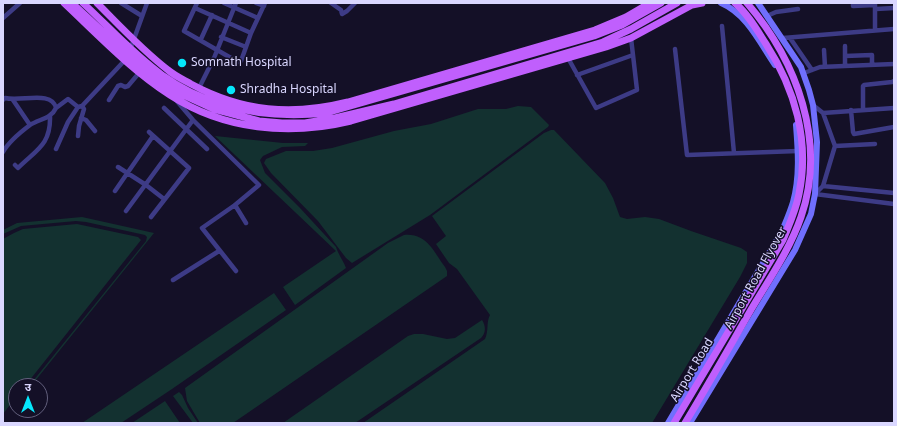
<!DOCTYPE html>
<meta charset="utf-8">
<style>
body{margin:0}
#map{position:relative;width:897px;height:426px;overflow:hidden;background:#141027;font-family:"Noto Sans","Noto Sans Devanagari",sans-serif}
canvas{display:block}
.frame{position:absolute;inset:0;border:4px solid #dad7ff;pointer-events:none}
.north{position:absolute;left:8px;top:378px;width:40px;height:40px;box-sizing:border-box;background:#141027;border:1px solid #63607d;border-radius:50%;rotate:0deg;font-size:11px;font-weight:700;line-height:16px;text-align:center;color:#dad7ff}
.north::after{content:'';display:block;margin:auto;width:14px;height:18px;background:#05e7fc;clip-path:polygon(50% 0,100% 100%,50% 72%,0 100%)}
</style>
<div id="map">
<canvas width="897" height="426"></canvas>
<div class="frame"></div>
<div class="north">उ</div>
</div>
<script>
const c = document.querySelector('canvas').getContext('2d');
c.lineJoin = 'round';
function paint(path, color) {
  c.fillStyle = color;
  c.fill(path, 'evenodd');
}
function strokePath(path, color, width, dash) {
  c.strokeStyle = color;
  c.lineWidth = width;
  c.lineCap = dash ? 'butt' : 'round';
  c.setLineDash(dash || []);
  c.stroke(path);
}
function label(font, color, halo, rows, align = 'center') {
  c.font = font + ' "Noto Sans",sans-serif';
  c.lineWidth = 3;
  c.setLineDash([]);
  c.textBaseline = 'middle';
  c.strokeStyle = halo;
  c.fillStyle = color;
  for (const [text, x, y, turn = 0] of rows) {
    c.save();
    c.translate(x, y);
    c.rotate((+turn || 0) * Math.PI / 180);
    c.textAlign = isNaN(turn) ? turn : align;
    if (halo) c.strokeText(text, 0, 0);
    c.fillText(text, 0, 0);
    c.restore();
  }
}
const green = new Path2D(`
 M 518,106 L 531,107 L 549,125 L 548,127 L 430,215 L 352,263 L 346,258 L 318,221 L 271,173 L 264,163 L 266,159 L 286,151 L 313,151 L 332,148 L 394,131 L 431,124 L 478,109 L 506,109 Z
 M 551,130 L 554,130 L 605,183 L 613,198 L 620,217 L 627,219 L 645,217 L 659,219 L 691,231 L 741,248 L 747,252 L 747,263 L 740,277 L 652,423 L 363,423 L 485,339 C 489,331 486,322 490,315 L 457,269 L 449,263 L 436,244 L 446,236 L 432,216 L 544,133 Z
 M 215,136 L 283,143 L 308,143 L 305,146 L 282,147 L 263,156 L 260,160 L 265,173 L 300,208 L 336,247 C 338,254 343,260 346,268 L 295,305 L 283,287 L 336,251 Z
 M 82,217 L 154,233 L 31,386 L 29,386 L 146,241 L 147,237 L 145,235 L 86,222 L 76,221 L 21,226 L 3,234 L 3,230 L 17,223 Z
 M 77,224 L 138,237 L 141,240 L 25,386 L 16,386 L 16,397 L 3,414 L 3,239 L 14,233 L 23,229 Z
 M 404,235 C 427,233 433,251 445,267 L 447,271 L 447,276 L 233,423 L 200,423 L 187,401 L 185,388 L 388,243 Z
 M 274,293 L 286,310 L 172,389 L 121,423 L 82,423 Z
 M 482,320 C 486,326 486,333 481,338 L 355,423 L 283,423 L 408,336 L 414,334 L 423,334 L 447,339 L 455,338 Z
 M 179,392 L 182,395 L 188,408 L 198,423 L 193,423 L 173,396 Z
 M 165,401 L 180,423 L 132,423 Z`);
const street = new Path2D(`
 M 121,3 L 142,16
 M 197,3 L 184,31 L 238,62 L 241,61 L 251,33 L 265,3
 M 224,3 L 258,18
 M 256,3 L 264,6
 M 331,3 L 341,10 L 342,14 L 347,11 L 355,3
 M 853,3 L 853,6 L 875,5
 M 875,3 L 875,30
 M 195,8 L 251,33
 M 876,9 L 894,8
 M 767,16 L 776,12 L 798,9
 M 3,18 L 20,3
 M 722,26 L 734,153
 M 221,37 L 246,47
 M 783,38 L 894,29
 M 790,38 L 812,70
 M 201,39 L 212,15
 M 845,46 L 845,66
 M 675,49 L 687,155 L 798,151
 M 130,50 L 147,3
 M 824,50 L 825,67
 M 845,56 L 872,55 L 872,65
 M 568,58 L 596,108 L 637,90 L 633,55
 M 804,73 L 820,67 L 894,64
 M 577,75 L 633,55 L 631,38
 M 199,88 L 214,58 L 236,3
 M 3,100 L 5,98 C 21,102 52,90 56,108 C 51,119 39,119 30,125 C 22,131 8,143 3,152
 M 13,100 L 30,125
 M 109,100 L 118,86 L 121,85 L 125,87 L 128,86 L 139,73
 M 176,100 L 193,120 L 259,185 L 235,205 L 202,228 L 236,271
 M 813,105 L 823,113 L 835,146 L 823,186 L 815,194
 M 56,108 L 68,99 L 78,107 L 82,106 L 126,59
 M 164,108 L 207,149
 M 863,109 L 863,86 L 864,85 L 892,82 L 894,81
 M 851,110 L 853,132 L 854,134 L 894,127
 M 823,113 L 894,108
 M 81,118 L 86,120 L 95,131
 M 149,132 L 189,168 L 151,217
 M 78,136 L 79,126 L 84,109 L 82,106
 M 835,146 L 875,144
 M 56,149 L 68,122 L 78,107
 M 15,165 L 18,168 C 36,150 51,145 50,116
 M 118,167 L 146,185 L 164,199
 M 823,186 L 894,193
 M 115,191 L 153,136
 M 815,194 L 894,204
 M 235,205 L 246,223
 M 126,211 L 193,120
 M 173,280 L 219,251`);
const secondary = new Path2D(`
 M 721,3 C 747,14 760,43 775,65
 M 668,423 L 782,231 C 786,221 790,212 793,202 C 800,177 798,150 796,125
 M 690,423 L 795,250 L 811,214 L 815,194 L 817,142 L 813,105 L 809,90 L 801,67 L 758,3`);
const primary = new Path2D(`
 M 64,3 C 98,35 131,70 170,95 C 224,130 289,136 351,121 L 606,47 L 631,38 L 692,5 L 702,3
 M 72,3 L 141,67 L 177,92 L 214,109 L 259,121 L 282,123 L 305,123 L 335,118 L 394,104 L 603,42 L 631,29 L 677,3
 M 83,3 C 109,27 133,54 162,75 C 211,110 267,119 326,113 L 594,36 L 622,25 L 661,3
 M 97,3 C 120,26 142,50 168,70 C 175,76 184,80 191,84 C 243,112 292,116 348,102 L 595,30 L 626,17 L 650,3
 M 674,423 L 783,240 C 789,225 796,210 799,194 C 810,141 795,89 766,44 C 757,30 748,14 735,3
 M 685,423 C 708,385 730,346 752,308 C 770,278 790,249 801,217 C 827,142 797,61 747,3`);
const markers = [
 [182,63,5,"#05e7fc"],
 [231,90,5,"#05e7fc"]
];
const poiNames = [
 ["Somnath Hospital",191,63],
 ["Shradha Hospital",240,90]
];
const streetNames = [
 ["Airport Road Flyover",756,278,-61],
 ["Airport Road",692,370,-59]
];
paint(green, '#133130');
strokePath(street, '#3d3b86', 4.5);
strokePath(secondary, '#706ffd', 6);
strokePath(primary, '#c05ffd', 7);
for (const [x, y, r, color] of markers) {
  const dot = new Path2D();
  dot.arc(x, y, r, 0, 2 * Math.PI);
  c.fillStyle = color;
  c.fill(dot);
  strokePath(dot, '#141027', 1.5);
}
label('12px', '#dad7ff', '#141027', poiNames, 'left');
label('12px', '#dad7ff', '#141027', streetNames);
</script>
